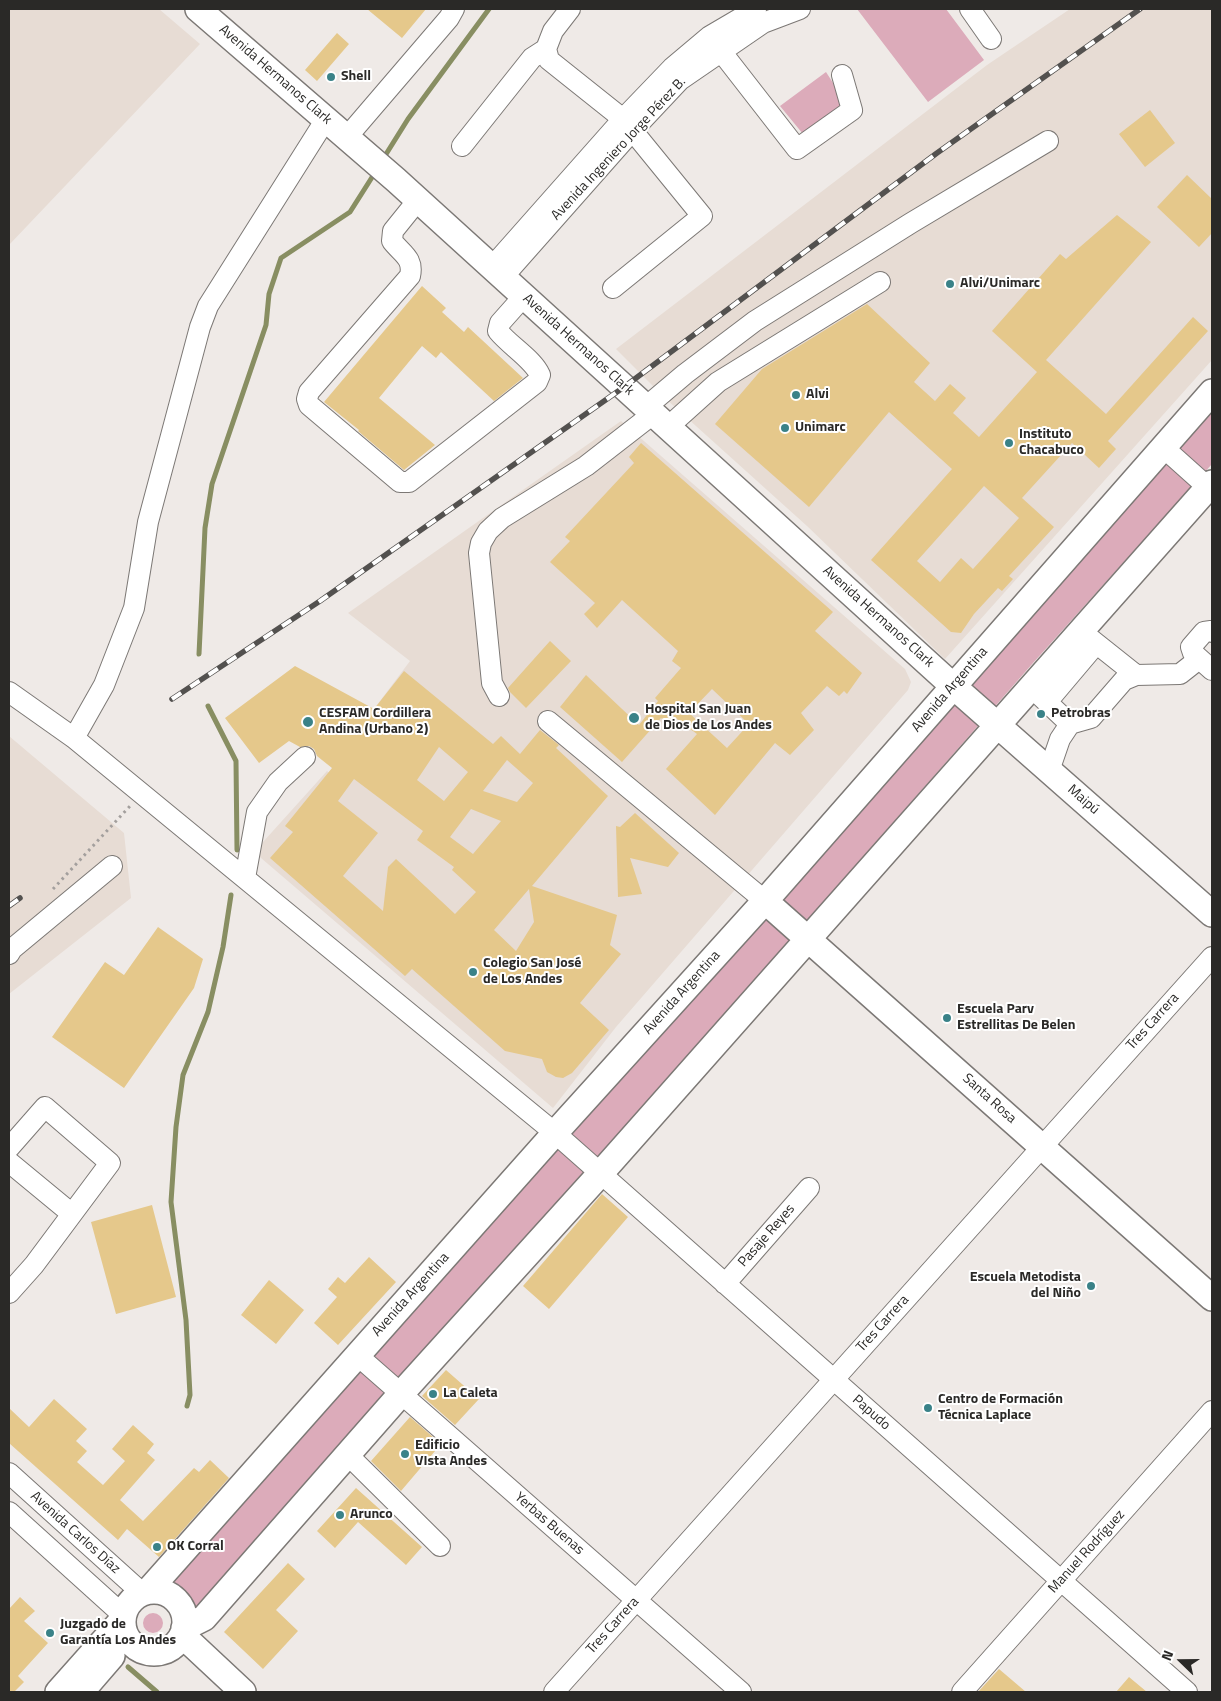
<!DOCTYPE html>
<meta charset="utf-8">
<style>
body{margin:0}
#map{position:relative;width:1221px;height:1701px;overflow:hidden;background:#efeae7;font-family:"Titillium Web",sans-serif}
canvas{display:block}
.frame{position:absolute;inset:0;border:10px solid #2a2927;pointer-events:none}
.north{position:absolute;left:1156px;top:1636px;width:50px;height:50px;-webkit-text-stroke:4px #fff;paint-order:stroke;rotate:292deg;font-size:14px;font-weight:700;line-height:20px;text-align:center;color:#2a2927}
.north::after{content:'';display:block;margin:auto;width:18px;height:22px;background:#2a2927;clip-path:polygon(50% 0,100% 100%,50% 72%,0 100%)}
</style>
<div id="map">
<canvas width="1221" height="1701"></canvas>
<div class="frame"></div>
<div class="north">N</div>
</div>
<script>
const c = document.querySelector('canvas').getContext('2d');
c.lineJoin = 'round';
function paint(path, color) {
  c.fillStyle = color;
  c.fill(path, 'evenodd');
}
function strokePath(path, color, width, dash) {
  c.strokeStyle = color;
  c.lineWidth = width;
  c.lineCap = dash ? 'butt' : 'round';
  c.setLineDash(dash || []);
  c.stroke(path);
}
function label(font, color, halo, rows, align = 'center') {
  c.font = font + ' "Titillium Web",sans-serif';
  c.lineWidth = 4;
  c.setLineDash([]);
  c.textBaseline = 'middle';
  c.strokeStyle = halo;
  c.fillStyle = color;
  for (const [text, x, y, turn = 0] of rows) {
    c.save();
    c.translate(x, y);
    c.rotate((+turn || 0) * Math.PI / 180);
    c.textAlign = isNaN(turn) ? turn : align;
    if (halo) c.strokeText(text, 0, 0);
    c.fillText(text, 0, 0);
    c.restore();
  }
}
const built = new Path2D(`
 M 9,9 L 159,9 L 200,44 L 9,245 Z
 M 1070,9 L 1212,9 L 1212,360 L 945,659 L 807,526 L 666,399 L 616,349 L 987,65 Z
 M 621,421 L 905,669 L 911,682 L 908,690 L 616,1027 L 553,1108 L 254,852 L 327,771 L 346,789 L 374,709 L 410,661 L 348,613 Z
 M 9,736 L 124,833 L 131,898 L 9,994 Z`);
const green = new Path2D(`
 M 857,9 L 946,9 L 984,60 L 928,102 Z
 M 826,72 L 844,100 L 843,110 L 803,134 L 780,106 Z
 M 1212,396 L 1212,464 L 1033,663 L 201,1613 L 170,1583 Z
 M143 1623a10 10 0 1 1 20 0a10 10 0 1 1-20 0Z`);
const stream = new Path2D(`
 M 383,159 L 408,119 L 489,9
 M 199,654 L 205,528 L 212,484 L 266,325 L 269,294 L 281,258 L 350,212 L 376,171
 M 208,706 L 236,761 L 237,850
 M 187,1406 L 190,1395 L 186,1320 L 171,1202 L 176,1127 L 183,1075 L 208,1012 L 223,947 L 231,895
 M 128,1667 L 157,1692`);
const building = new Path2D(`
 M 367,9 L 426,9 L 402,38 Z
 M 337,33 L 349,44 L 317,81 L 305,70 Z
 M 1150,110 L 1175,143 L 1145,167 L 1119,134 Z
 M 1187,175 L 1212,199 L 1212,233 L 1199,247 L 1157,207 Z
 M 1117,215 L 1151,242 L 1046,360 L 1106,414 L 1193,317 L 1208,331 L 1108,441 L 1116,449 L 1099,468 L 1072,443 L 1022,498 L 1054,527 L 1009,576 L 1013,579 L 1002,591 L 998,588 L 974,614 L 961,633 L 951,632 L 871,560 L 952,469 L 889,412 L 809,507 L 715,424 L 762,369 L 867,304 L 930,363 L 914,382 L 935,401 L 950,384 L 966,398 L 953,413 L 979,437 L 1037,372 L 992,331 L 1060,254 L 1066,259 ZM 984,486 L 1019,518 L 973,569 L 961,558 L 940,582 L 917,561 Z
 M 422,286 L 446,308 L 442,312 L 464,332 L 468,327 L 523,378 L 494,401 L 441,352 L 436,358 L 422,346 L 379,398 L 435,445 L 404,470 L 358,431 L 359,430 L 324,402 Z
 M 641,443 L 833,612 L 815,631 L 862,673 L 847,694 L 844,691 L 839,696 L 827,686 L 801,713 L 814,730 L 790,755 L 775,743 L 715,815 L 666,769 L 697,734 L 673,716 L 667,723 L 661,718 L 622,762 L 560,707 L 586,675 L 639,725 L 658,701 L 655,698 L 681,668 L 672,661 L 678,651 L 622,600 L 597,628 L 584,614 L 595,603 L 550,562 L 570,541 L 565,537 L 634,463 L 629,457 ZM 712,689 L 749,724 L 727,748 L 689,713 Z
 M 550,641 L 571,661 L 526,708 L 510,692 L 508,688 Z
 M 295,666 L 374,709 L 404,671 L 493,744 L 501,736 L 520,754 L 540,730 L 559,745 L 556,748 L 608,796 L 532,886 L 617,915 L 610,945 L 621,954 L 580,1003 L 609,1030 L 572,1073 L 563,1078 L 556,1077 L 547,1072 L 542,1059 L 505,1051 L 412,969 L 405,976 L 270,858 L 293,832 L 285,826 L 332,768 L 317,756 L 314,749 L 309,746 L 300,747 L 289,741 L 259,763 L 225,718 ZM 439,747 L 468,772 L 444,801 L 417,780 ZM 507,760 L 533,783 L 517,802 L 483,791 ZM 354,779 L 423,831 L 417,840 L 454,867 L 452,870 L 476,892 L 455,914 L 396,859 L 388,867 L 383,911 L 343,876 L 378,833 L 338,801 ZM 471,809 L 501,821 L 473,854 L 450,837 ZM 529,889 L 534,922 L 516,951 L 494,930 Z
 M 635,813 L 679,853 L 668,867 L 630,858 L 642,894 L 618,897 L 616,826 L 620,827 Z
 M 158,927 L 203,959 L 194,988 L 124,1088 L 52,1037 L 105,962 L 124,975 Z
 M 602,1194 L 628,1217 L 549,1309 L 523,1286 Z
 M 152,1205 L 176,1297 L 116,1314 L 91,1222 Z
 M 369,1257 L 396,1282 L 338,1345 L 314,1323 L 337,1297 L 328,1289 L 338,1277 L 345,1283 Z
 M 269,1280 L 304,1310 L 276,1344 L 241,1315 Z
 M 446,1370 L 479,1399 L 455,1425 L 422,1396 Z
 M 54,1399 L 87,1429 L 76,1441 L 87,1451 L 77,1462 L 103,1485 L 125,1461 L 112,1449 L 133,1425 L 154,1444 L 147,1453 L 155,1460 L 120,1500 L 143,1521 L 194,1468 L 199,1472 L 210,1460 L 229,1478 L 159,1557 L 127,1529 L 118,1540 L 9,1443 L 9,1408 L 29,1427 Z
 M 410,1417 L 441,1444 L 401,1491 L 371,1461 Z
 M 356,1488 L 422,1547 L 406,1565 L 358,1522 L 335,1548 L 317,1531 Z
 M 288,1563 L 305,1579 L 276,1610 L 298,1631 L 263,1669 L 224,1632 Z
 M 20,1597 L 35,1611 L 24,1621 L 48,1643 L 18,1676 L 24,1682 L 14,1692 L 9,1692 L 9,1609 Z
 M 999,1669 L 1026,1692 L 978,1692 Z
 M 1129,1677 L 1147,1692 L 1116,1692 Z`);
const path = new Path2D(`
 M 53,889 L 130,806`);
const minor = new Path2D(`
 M 570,9 L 553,31 L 546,49 L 549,60 L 623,119 L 702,216 L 613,288
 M 970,9 L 991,39
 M 713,41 L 797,149 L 852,110 L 842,75
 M 347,137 L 449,18 L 454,9
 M 462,146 L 532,58 L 546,49
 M 418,200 L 393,231 L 392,241 C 402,254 414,258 410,276 L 309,392 L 307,399 L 309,405 L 400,482 L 409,482 L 537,382 L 540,375 C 533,359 510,346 498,331 L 500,323 L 524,296
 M 492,267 L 623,119 L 672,68 L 710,36 L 756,9
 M 503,277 L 633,130 L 680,80 L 763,23 L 800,9
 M 646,407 L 685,374 L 755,321 L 911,223 L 1048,141
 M 668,427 L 718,382 L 880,282
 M 1164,448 L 1212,491
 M 1212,632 L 1211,631 L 1204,632 L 1191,647 L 1193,653 L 1212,670
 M 1087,636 L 1136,675
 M 1031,687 L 1070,724 L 1060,739 L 1049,771
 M 9,692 L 74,738 L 555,1133 L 1187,1692
 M 499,696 L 492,683 L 479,553 L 481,543 L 488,531 L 502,518 L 586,466 L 653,414
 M 1047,702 L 1096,644
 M 548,721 L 765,901
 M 1070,724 L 1091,718 L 1124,680 L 1136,675 L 1180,674 L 1199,659
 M 74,738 L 104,685 L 134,608 L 148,522 L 200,327 L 208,306 L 326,119
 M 245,878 L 257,812 L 278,782 L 305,757
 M 9,954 L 12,949 L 112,866
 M 9,1148 L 45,1107 L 110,1163 L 34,1265 L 9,1293
 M 9,1162 L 72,1214
 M 725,1284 L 809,1188
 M 357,1355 L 741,1692
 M 348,1455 L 440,1546
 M 9,1473 L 142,1593
 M 9,1512 L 123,1615
 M 554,1692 L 1212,957
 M 962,1692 L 1212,1411`);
const major = new Path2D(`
 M 198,9 L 396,180 L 953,686 L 1212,914
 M 765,901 L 1212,1298
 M 148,1591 L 555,1133 L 765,901 L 1212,392
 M123 1622a31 31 0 1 1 62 0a31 31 0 1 1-62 0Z
 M 184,1628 L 204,1618 L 399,1396 L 600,1174 L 1212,483
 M 182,1635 L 243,1692
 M 58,1692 L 123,1619
 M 81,1692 L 112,1656`);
const rail = new Path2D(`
 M 172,699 L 320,601 L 624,387 L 937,153 L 1140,9
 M 9,906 L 20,898`);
const markers = [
 [331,77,5,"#3a8288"],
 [950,284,5,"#3a8288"],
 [796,395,5,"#3a8288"],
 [785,428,5,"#3a8288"],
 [1009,443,5,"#3a8288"],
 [1041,714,5,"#3a8288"],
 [634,718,6,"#3a8288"],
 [308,722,6,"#3a8288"],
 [473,972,5,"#3a8288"],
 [947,1018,5,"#3a8288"],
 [1091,1286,5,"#3a8288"],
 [433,1394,5,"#3a8288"],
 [928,1408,5,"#3a8288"],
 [405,1454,5,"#3a8288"],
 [340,1515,5,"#3a8288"],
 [157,1547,5,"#3a8288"],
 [50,1633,5,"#3a8288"]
];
const streetNames = [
 ["Avenida Hermanos Clark",275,75,41],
 ["Avenida Ingeniero Jorge Pérez B.",619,149,-47],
 ["Avenida Hermanos Clark",578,345,42],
 ["Avenida Hermanos Clark",878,617,42],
 ["Avenida Argentina",950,690,-49],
 ["Maipú",1083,800,41],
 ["Avenida Argentina",682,993,-48],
 ["Tres Carrera",1153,1022,-48],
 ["Santa Rosa",989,1099,42],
 ["Pasaje Reyes",767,1236,-49],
 ["Avenida Argentina",411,1295,-48],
 ["Tres Carrera",883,1324,-48],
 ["Papudo",871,1413,41],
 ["Yerbas Buenas",549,1524,41],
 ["Avenida Carlos Díaz",75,1533,42],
 ["Manuel Rodríguez",1087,1552,-48],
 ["Tres Carrera",613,1626,-48]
];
const poiNames = [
 ["Shell",341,77],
 ["Alvi/Unimarc",960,284],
 ["Alvi",806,395],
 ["Unimarc",795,428],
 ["Instituto",1019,435],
 ["Chacabuco",1019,451],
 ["Hospital San Juan",645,710],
 ["de Dios de Los Andes",645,726],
 ["CESFAM Cordillera",319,714],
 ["Andina (Urbano 2)",319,730],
 ["Petrobras",1051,714],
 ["Colegio San José",483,964],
 ["de Los Andes",483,980],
 ["Escuela Parv",957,1010],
 ["Estrellitas De Belen",957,1026],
 ["Escuela Metodista",1081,1278,"right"],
 ["del Niño",1081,1294,"right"],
 ["La Caleta",443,1394],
 ["Centro de Formación",938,1400],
 ["Técnica Laplace",938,1416],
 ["Edificio",415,1446],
 ["VIsta Andes",415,1462],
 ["Arunco",350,1515],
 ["OK Corral",167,1547],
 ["Juzgado de",60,1625],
 ["Garantía Los Andes",60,1641]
];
paint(built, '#e7dcd4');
paint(green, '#dcabba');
strokePath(stream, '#888e62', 5);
paint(building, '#e5c88b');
strokePath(minor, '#7c7875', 22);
strokePath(major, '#7c7875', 28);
strokePath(path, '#a39f9d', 3, [2.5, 4]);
strokePath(minor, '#fff', 20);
strokePath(major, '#fff', 25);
strokePath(rail, '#53514f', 5.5);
strokePath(rail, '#fff', 4, [11]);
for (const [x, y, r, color] of markers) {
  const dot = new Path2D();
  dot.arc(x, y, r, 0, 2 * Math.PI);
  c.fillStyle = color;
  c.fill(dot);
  strokePath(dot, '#fff', 2);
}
label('14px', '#2a2927', '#fff', streetNames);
label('bold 14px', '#2a2927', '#fff', poiNames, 'left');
</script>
